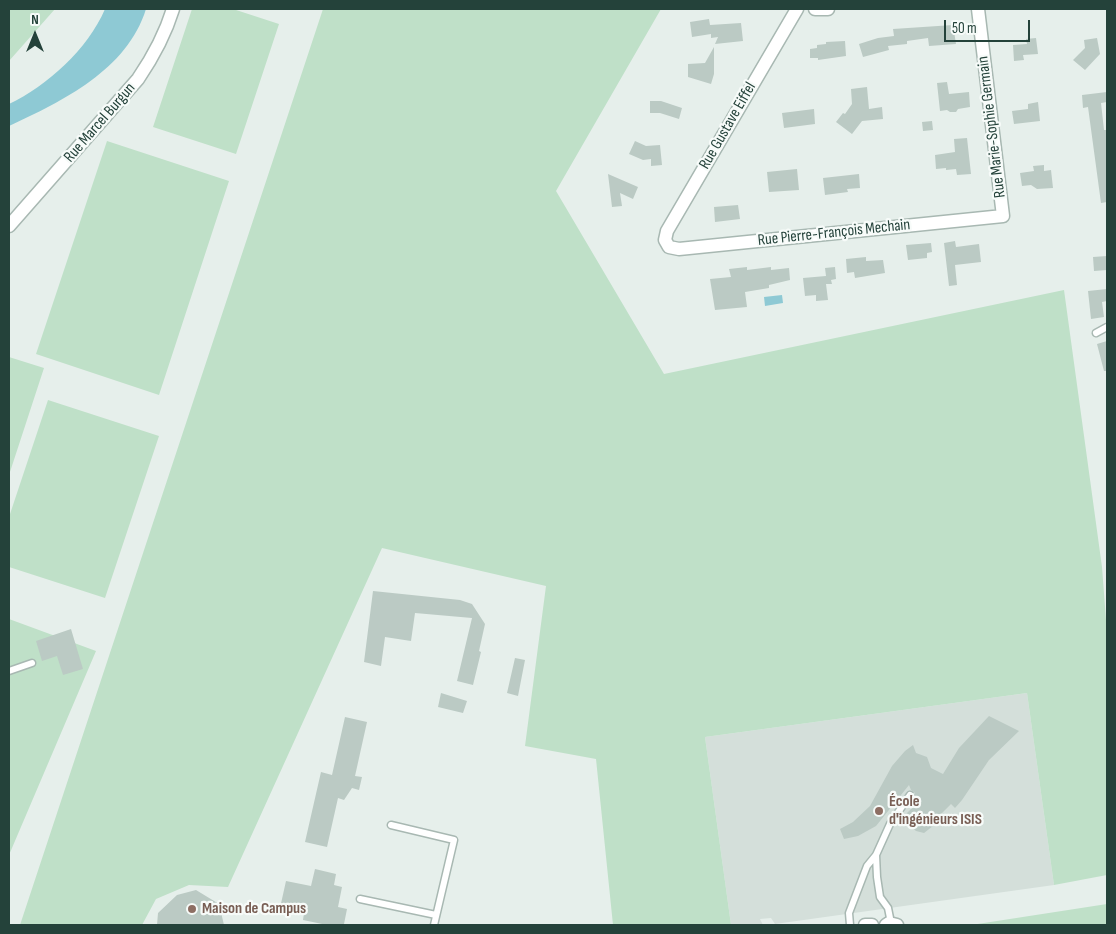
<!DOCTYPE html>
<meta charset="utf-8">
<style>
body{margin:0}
#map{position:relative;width:1116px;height:934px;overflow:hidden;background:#e6efeb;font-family:"Sofia Sans Condensed",sans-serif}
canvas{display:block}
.frame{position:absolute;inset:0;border:10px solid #24423a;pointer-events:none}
.north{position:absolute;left:10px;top:10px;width:50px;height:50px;-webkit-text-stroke:4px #f7fbf9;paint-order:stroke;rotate:0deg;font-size:14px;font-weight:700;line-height:20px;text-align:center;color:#24423a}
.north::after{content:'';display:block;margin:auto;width:18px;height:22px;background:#24423a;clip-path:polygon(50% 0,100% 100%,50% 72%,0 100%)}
.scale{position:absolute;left:944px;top:20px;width:86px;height:22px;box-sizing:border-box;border:2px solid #24423a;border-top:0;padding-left:6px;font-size:15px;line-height:18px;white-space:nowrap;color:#24423a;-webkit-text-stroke:4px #f7fbf9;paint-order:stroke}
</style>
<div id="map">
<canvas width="1116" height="934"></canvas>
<div class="frame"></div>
<div class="north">N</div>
<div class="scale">50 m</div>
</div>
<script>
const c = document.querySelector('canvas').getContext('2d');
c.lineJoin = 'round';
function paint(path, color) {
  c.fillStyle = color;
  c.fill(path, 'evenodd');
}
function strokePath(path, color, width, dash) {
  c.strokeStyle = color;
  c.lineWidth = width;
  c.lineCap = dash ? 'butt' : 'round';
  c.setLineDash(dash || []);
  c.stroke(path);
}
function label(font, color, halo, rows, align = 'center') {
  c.font = font + ' "Sofia Sans Condensed",sans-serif';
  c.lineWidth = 4.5;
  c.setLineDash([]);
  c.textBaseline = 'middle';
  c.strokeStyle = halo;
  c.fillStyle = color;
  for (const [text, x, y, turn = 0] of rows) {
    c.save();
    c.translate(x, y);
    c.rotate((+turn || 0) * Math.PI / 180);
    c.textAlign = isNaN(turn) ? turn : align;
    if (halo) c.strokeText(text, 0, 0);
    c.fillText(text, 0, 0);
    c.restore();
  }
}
const built = new Path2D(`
 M 1027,693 L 1054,885 L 775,924 L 771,918 L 760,919 L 763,925 L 731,925 L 705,737 Z`);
const green = new Path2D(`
 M 9,9 L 55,9 L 9,61 Z
 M 192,9 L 233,9 L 279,24 L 236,154 L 153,127 Z
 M 323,9 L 661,9 L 556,191 L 664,374 L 1064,290 L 1102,567 L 1107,633 L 1107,875 L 1054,885 L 1027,693 L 705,737 L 731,925 L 613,925 L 596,759 L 525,746 L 546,586 L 382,548 L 228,887 L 189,885 L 156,899 L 142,925 L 20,925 Z
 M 107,141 L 229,181 L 159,395 L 36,354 Z
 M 9,357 L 44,368 L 9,475 Z
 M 48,400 L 159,436 L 105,598 L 9,567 L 9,517 Z
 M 9,619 L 96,651 L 9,855 Z
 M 1107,904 L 1107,925 L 971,925 Z`);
const water = new Path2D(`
 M 105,9 L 146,9 C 127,70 63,101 9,126 L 9,104 C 47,86 88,49 105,9 Z
 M 782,295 L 783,303 L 765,306 L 764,297 Z`);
const building = new Path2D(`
 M 709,19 L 710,25 L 741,23 L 743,41 L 715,44 L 718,37 L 711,38 L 711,34 L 692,37 L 690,22 Z
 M 953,25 L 956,44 L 929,46 L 928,38 L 907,41 L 907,44 L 888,46 L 889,50 L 863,57 L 859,44 L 878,38 L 894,36 L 893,29 Z
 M 1036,38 L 1038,54 L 1023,55 L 1024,60 L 1014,61 L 1013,45 L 1027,44 L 1026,39 Z
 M 1097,38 L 1100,54 L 1085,70 L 1073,60 L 1085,48 L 1084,40 Z
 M 845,41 L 846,56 L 818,60 L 818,58 L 810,58 L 810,49 L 817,48 L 817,45 L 826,44 L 826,42 Z
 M 714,47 L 714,74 L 711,84 L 688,77 L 688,64 L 705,63 Z
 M 947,82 L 949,94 L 969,92 L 970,107 L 958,109 L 956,112 L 950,112 L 947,110 L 940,111 L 937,83 Z
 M 867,87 L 869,109 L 882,107 L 883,119 L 862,121 L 852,134 L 836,122 L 843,113 L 845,114 L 852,104 L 851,89 Z
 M 1107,92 L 1107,102 L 1101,103 L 1104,130 L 1107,130 L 1107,202 L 1101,203 L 1088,107 L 1083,108 L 1082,95 Z
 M 650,101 L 661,101 L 682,108 L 679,119 L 660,113 L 650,113 Z
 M 1038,102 L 1040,121 L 1014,124 L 1012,111 L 1028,109 L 1028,104 Z
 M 814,109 L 815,124 L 784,128 L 782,113 Z
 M 932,121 L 933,130 L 923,131 L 922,122 Z
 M 967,138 L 971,174 L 957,175 L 956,169 L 946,170 L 946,168 L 936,169 L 935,155 L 955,152 L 954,139 Z
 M 635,141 L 646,146 L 660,145 L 662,165 L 651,166 L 651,159 L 643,160 L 629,154 Z
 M 1044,165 L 1044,171 L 1051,170 L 1053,188 L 1037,189 L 1031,185 L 1022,186 L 1020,173 L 1034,171 L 1033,166 Z
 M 797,169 L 799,190 L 769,192 L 767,172 Z
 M 608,174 L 638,187 L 633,199 L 620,193 L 622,206 L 612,207 Z
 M 859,174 L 860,188 L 847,189 L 848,192 L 825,195 L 823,178 Z
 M 738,205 L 740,219 L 715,222 L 714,207 Z
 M 955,241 L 956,247 L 979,244 L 981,262 L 955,265 L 957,285 L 949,286 L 944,243 Z
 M 931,243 L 932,252 L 927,253 L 927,258 L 908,260 L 906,245 Z
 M 1107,256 L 1107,270 L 1094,271 L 1093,257 Z
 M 866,257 L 866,261 L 883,260 L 885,273 L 855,278 L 854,272 L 847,273 L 846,259 Z
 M 747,267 L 747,270 L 771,267 L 771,270 L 789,268 L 790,280 L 769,285 L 769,288 L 745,292 L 747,307 L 715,310 L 710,279 L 731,277 L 729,269 Z
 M 835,267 L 836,279 L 831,280 L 832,284 L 826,284 L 828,300 L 816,301 L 816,295 L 805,296 L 803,278 L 826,276 L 825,268 Z
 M 1107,289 L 1107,301 L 1102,302 L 1104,317 L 1091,319 L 1088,291 Z
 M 1107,341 L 1107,371 L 1104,371 L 1097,344 Z
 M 373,591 L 460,600 L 472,604 L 485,624 L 479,651 L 481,652 L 473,685 L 457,681 L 472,618 L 415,613 L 411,641 L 385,637 L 381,666 L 364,662 Z
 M 71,629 L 83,669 L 63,675 L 57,656 L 42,661 L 36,641 Z
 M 515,658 L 525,660 L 518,696 L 507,693 Z
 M 441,693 L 467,701 L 463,713 L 438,707 Z
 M 989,716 L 1019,731 L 989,760 L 962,800 L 955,808 L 951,804 L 941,814 L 938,822 L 924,833 L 916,831 L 910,825 L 906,814 L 916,804 L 914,798 L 915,793 L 911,790 L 909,785 L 876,826 L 858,836 L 844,839 L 840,829 L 853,822 L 870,806 L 892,766 L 905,751 L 913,745 L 916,753 L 927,757 L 931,768 L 943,774 L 959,748 Z
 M 345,717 L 367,722 L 355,776 L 362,777 L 359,790 L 352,788 L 344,800 L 338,798 L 327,847 L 305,842 L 321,772 L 332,775 Z
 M 315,869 L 336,874 L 334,885 L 342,887 L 338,907 L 347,909 L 344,924 L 327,925 L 303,920 L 304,913 L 280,908 L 286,881 L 311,886 Z
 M 196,890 L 219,904 L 224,925 L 157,925 L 158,913 L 177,895 Z`);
const service = new Path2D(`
 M 1096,333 L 1107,327
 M 9,671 L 32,663
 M 391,825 L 454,840 L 434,925
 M 876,855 L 877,877 L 880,897 L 888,908 L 891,923
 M 360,899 L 436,915
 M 850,925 L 849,913 L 867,866 L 876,855 L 890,824 L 910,795`);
const minor = new Path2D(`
 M 797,9 L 667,231 L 665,240 L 669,247 L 679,249 L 1003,216 L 978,9
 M 815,9 L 828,9
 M 9,226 L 138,79 C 153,57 165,35 173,9
 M 865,925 L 872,925
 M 886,925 L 889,923 L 897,925`);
const markers = [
 [879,811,5,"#8d6e63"],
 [192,909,5,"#8d6e63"]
];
const streetNames = [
 ["Rue Marcel Burgun",100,123,-49],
 ["Rue Gustave Eiffel",728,126,-60],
 ["Rue Marie-Sophie Germain",992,127,-97],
 ["Rue Pierre-François Mechain",834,233,-6]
];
const educationNames = [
 ["École",889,802],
 ["d'ingénieurs ISIS",889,820],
 ["Maison de Campus",202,909]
];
paint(built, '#d4dfda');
paint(green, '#bfe0c8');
paint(water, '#8ec9d4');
paint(building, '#bbcac4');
strokePath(service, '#a8b8b2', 9);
strokePath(minor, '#a8b8b2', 15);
strokePath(service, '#fff', 6);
strokePath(minor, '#fff', 12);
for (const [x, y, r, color] of markers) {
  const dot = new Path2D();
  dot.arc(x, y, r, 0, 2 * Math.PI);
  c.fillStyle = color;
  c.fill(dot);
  strokePath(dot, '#f7fbf9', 2);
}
label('16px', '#24423a', '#f7fbf9', streetNames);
label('bold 16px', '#785e54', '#f7fbf9', educationNames, 'left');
</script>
